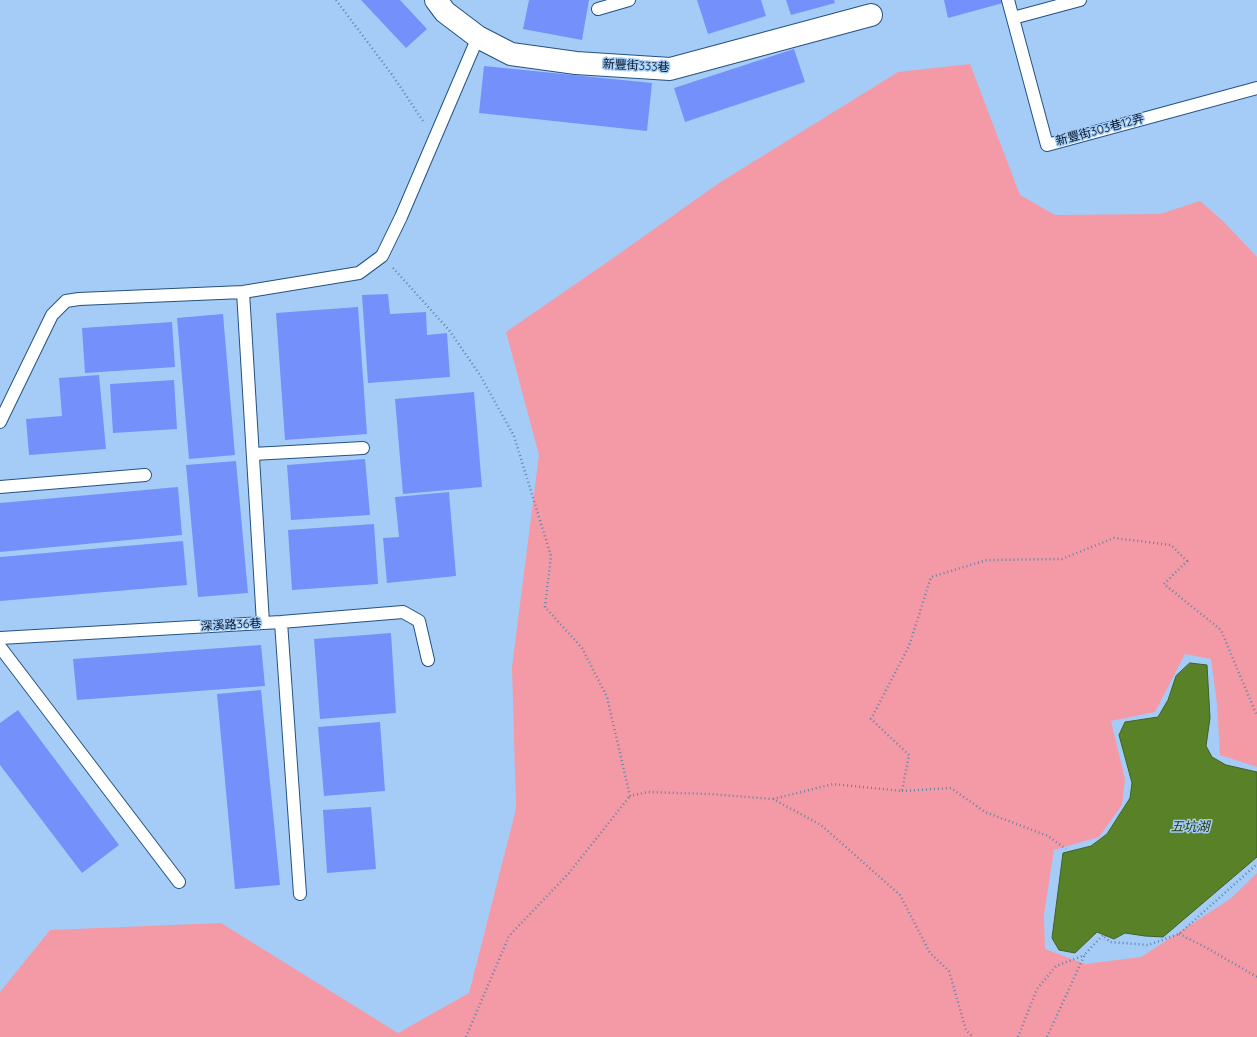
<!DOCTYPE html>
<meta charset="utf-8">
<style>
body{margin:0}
canvas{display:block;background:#a5ccf7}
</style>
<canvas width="1257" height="1037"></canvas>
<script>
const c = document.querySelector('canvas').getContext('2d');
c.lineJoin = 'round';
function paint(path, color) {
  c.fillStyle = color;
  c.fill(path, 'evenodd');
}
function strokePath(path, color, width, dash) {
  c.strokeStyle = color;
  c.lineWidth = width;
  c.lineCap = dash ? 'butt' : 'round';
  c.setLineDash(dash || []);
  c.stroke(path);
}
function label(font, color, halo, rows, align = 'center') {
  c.font = font + ' Quicksand,"Noto Sans TC",sans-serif';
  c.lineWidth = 3;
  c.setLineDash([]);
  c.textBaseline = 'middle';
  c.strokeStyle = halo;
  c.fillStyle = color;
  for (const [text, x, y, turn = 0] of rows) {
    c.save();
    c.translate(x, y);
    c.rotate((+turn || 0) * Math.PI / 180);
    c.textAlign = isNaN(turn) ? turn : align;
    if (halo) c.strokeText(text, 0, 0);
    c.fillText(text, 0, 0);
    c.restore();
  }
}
const green = new Path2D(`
 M 970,64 L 1020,195 L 1055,215 L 1160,214 L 1200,201 L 1223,221 L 1257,257 L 1257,767 L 1220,755 L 1217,704 L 1211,659 L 1185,654 L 1155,712 L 1111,721 L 1125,779 L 1122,805 L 1099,837 L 1054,850 L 1044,915 L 1045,949 L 1085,964 L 1141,957 L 1230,899 L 1257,873 L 1257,1037 L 0,1037 L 0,992 L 50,930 L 221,923 L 398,1033 L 469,993 L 516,809 L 512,667 L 539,455 L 506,332 L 616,256 L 719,183 L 898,72 Z`);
const water = new Path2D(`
 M 1190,663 L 1207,665 L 1210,718 L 1206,746 L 1212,757 L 1226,765 L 1257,772 L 1257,857 L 1163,937 L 1145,936 L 1125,933 L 1114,939 L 1097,932 L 1075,953 L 1059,950 L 1052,938 L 1063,853 L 1091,846 L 1107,834 L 1130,798 L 1132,783 L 1119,735 L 1125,722 L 1158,717 L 1168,700 L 1176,676 Z`);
const building = new Path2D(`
 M 361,0 L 400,0 L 427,29 L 406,48 Z
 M 529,0 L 589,0 L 582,40 L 523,29 Z
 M 697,0 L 761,0 L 766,16 L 708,34 Z
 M 786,0 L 834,0 L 835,3 L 791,15 Z
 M 944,0 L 1002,0 L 1003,3 L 948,18 Z
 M 794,49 L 805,82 L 685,122 L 674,88 Z
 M 484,66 L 652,83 L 647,131 L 479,113 Z
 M 388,294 L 390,314 L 426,312 L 427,335 L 447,333 L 450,377 L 368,383 L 362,295 Z
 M 358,307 L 367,434 L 285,440 L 276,313 Z
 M 223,314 L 235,455 L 189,459 L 177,318 Z
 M 172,322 L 175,367 L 85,373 L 82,328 Z
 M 99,375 L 106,449 L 29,455 L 26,419 L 62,416 L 59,378 Z
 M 174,380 L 177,429 L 113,433 L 110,384 Z
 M 474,392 L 482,487 L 403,494 L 395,399 Z
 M 365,459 L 370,515 L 291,520 L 287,465 Z
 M 236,461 L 248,593 L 198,597 L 186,465 Z
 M 178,487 L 182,535 L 0,552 L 0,503 Z
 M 449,492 L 456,576 L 387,583 L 383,538 L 399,537 L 395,497 Z
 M 374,524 L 378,584 L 292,590 L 288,530 Z
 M 183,541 L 187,585 L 0,601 L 0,557 Z
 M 391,633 L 396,713 L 320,719 L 314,639 Z
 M 261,645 L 265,686 L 77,700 L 73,659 Z
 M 261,690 L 280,885 L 235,889 L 217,694 Z
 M 18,710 L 119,845 L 82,873 L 0,765 L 0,723 Z
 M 380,722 L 385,791 L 324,796 L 318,727 Z
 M 371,807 L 376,869 L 327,873 L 323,810 Z`);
const path = new Path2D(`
 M 336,0 L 393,76 L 423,121
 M 393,268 L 449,330 L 480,375 L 514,436 L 551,556 L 545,607 L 582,648 L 607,697 L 630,796 L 648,792 L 709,794 L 773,799 L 821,825 L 900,895 L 930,953 L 949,971 L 966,1030 L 973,1037
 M 902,791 L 951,788 L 985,812 L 1048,836 L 1066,849
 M 773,799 L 833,784 L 902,791 L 909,755 L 871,719 L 909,646 L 931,577 L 987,560 L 1062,559 L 1114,538 L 1171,545 L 1187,561 L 1164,584 L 1221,630 L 1257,716
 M 1179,934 L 1207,948 L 1257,977
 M 466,1037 L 509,936 L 569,873 L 630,796
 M 1018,1037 L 1037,989 L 1056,966 L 1085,955
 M 1047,1037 L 1085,954 L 1103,935 L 1110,942 L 1148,945 L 1179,934 L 1257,864`);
const service = new Path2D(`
 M 1008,0 L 1047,145 L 1257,88
 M 598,9 L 629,0
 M 1013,18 L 1080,0
 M 243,292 L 263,623
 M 0,422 L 52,315 L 66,301 L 79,299 L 243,292 L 359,273 L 382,256 L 401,217 L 478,37
 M 253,454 L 363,448
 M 0,487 L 145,475
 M 281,622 L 300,894
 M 0,638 L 281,622 L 403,612 L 419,621 L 428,660
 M 0,647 L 179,882`);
const minor = new Path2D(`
 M 436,0 L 445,12 L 478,37 L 511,54 L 576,63 L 670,69 L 871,15`);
const streetNames = [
 ["新豐街333巷",636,66,3],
 ["新豐街303巷12弄",1100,130,-15],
 ["深溪路36巷",231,625,-3]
];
const waterNames = [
 ["五坑湖",1190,827]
];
paint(green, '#f49aa7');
paint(water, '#598228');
strokePath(water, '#3f6127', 1);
paint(building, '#7490fa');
strokePath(service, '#245280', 14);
strokePath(minor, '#245280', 24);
strokePath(path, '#6483a4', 2.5, [1, 3]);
strokePath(service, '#fff', 12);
strokePath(minor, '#fff', 22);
label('12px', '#021326', '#a5ccf7', streetNames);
label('italic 13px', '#273d0e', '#a5ccf7', waterNames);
</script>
